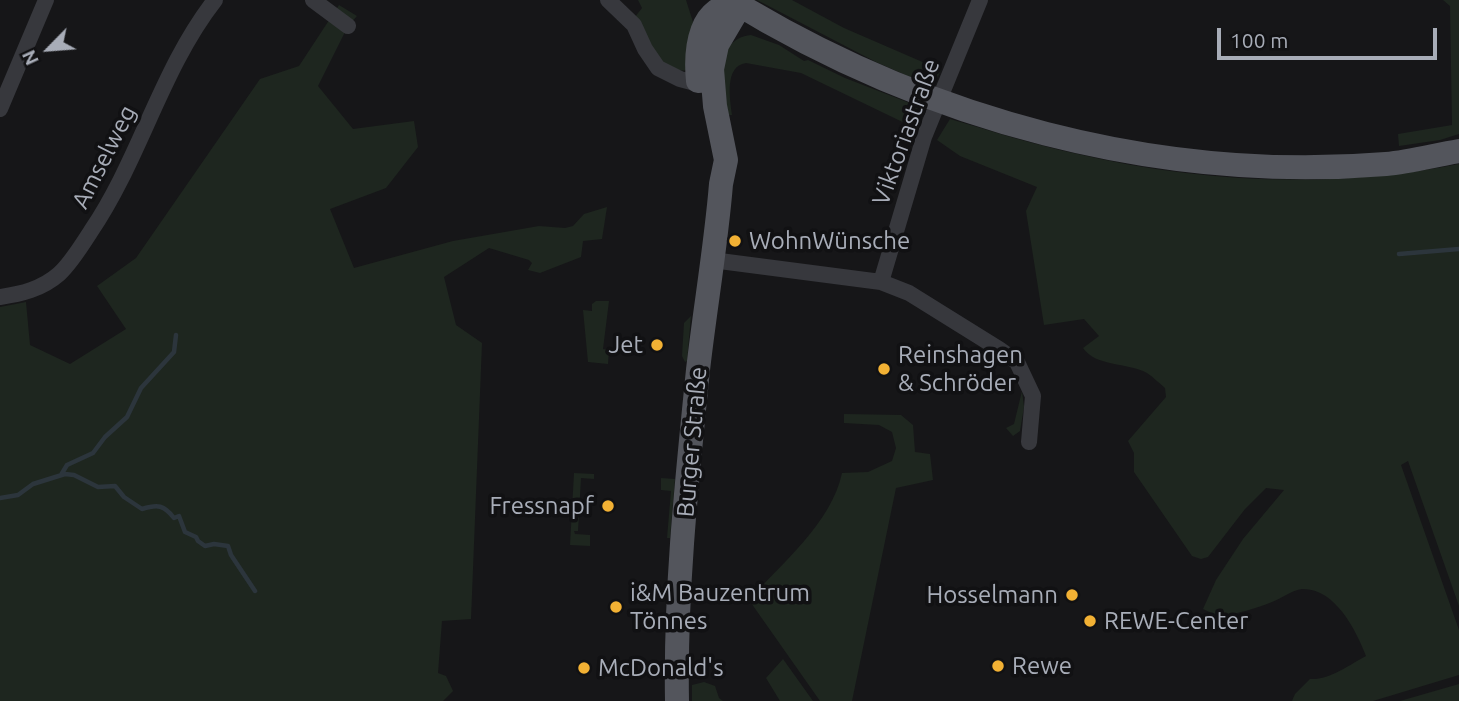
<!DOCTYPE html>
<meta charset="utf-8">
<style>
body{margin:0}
#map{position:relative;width:1459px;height:701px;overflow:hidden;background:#161618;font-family:Ubuntu,sans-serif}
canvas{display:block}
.north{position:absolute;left:14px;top:14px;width:70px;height:70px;-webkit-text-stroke:5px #111113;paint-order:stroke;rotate:245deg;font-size:19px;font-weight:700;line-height:28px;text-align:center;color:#a8adb8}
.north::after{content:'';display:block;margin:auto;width:24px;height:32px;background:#a8adb8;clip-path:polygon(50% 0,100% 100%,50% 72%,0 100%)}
.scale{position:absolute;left:1217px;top:28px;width:220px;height:32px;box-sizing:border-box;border:4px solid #a8adb8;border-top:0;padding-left:9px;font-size:21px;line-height:24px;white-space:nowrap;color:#a8adb8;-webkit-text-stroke:5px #111113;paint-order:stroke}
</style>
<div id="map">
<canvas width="1459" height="701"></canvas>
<div class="north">N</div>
<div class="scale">100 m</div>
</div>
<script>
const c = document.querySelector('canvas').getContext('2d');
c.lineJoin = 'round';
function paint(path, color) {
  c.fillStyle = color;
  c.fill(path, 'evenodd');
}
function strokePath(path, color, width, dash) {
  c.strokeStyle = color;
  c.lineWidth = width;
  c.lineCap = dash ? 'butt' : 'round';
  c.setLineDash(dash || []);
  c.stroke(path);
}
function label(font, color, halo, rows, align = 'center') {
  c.font = font + ' Ubuntu,sans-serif';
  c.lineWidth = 7;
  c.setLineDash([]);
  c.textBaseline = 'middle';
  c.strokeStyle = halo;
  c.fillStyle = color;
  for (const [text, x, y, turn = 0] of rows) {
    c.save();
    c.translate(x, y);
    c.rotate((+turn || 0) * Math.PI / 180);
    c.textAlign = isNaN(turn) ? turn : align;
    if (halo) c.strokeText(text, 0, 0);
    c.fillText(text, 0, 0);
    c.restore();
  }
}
const green = new Path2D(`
 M 638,0 L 686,0 L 693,22 L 687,70 C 659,76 646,36 635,17 L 642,8 Z
 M 757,0 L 792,0 L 844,28 L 941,70 L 933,87 L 876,62 Z
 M 1443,0 L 1459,0 L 1459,134 L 1440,140 L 1399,146 L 1398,134 L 1452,125 L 1450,6 Z
 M 339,5 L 357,16 L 348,26 L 318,86 L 353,129 L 414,121 L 418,147 L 386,188 L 330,209 L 354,268 L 453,241 L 539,226 L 565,228 L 573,226 L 584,214 L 607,207 L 602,239 L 583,241 L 581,257 L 540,273 L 528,270 L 532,263 L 529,260 L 489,248 L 444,277 L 456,325 L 482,343 L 471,619 L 442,621 L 438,673 L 446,676 L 453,691 L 443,701 L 0,701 L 0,307 L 26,302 L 30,345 L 70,364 L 126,329 L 97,286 L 136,258 L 260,79 L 299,66 Z
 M 751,35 L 779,45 L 804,61 L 808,60 L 845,78 L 925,109 L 917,129 L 801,73 L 746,63 C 724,66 730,99 732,115 L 729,115 C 722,89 712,39 751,35 Z
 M 950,119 C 991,131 1032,144 1073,153 C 1200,183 1331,189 1459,164 L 1459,606 L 1408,461 L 1401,465 L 1459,630 L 1459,675 L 1373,701 L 1292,701 L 1295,694 L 1310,679 C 1330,680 1349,665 1366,656 C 1356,630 1335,588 1302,589 C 1292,590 1281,599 1272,602 C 1255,609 1238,613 1220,617 L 1203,609 L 1216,580 L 1243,539 L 1284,490 L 1266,488 L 1245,509 L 1208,557 L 1201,559 L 1192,556 L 1134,472 L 1134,453 L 1128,441 L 1166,397 L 1165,388 C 1159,383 1153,377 1147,373 C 1127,362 1096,367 1083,348 L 1099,336 L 1084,319 L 1044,325 L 1026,211 L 1037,187 L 960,156 L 937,140 Z
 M 596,301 L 609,301 L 603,349 L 609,350 L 608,364 L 588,362 L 583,310 L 592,311 L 592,304 Z
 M 691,316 L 687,361 L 685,362 L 682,356 L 684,323 Z
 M 1022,391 L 1024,407 L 1020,431 L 1013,436 L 1006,428 L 1014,424 Z
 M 844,414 L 901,415 L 913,425 L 915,452 L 930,454 L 933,480 L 896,488 L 852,701 L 820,701 L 749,600 C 781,564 832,522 842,473 L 868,472 L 892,461 L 896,448 L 892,432 L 879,425 L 844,423 Z
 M 574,473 L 594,474 L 594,479 L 581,478 L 578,531 L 574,531 L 575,534 L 590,535 L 590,546 L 570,545 Z
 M 661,478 L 675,479 L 670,538 L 667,538 L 671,491 L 661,490 Z
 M 783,659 L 813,701 L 780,701 L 766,678 Z
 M 704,682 L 715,686 L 719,698 L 723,701 L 692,701 L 692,685 Z
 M 1459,684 L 1459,701 L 1400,701 Z`);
const stream = new Path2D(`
 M 1399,254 L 1459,249
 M 61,475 L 67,465 L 93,453 L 105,437 L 127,417 L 141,388 L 174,352 L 176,335
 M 0,498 L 18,495 L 33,484 L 65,474 L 74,475 L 98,487 L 115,486 L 124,497 L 142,509 C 158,504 164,505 174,518 L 179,516 L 185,532 L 196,537 L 198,541 L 205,546 L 214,544 L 228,546 L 231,555 L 255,591`);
const minor = new Path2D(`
 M 313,0 L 348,26
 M 608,0 L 634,25 L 645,49 L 658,68 L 680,79 L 706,86
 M 0,109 L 46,0
 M 712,260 L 881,282 L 909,293 L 999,349 L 1017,362 L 1033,396 L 1029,442
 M 881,282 L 924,137 L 980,0
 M 0,297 C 21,294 42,289 59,274 C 71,263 82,245 91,231 C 140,159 161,69 215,0`);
const primary = new Path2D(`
 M 731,0 C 925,119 1158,183 1386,164 C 1410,162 1435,155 1459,151
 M 698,81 C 695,51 699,1 740,6
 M 677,701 C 675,591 687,479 698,370 C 705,308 716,246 721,184 L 726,160 L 715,106 L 712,69 L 717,45 L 740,6`);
const markers = [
 [735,241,7,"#f2b134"],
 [657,345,7,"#f2b134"],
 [884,369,7,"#f2b134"],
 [608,506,7,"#f2b134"],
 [1072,595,7,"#f2b134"],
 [616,607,7,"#f2b134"],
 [1090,621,7,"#f2b134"],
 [998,666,7,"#f2b134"],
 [584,668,7,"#f2b134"]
];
const streetNames = [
 ["Viktoriastraße",906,132,-70],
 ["Amselweg",104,157,-63],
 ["Burger Straße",692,442,-85]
];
const poiNames = [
 ["WohnWünsche",749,241],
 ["Jet",643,345,"right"],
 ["Reinshagen",898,355],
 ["& Schröder",898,383],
 ["Fressnapf",594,506,"right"],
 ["i&M Bauzentrum",630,593],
 ["Tönnes",630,621],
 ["Hosselmann",1058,595,"right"],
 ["REWE-Center",1104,621],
 ["Rewe",1012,666],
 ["McDonald's",598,668]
];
paint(green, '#1e261f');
strokePath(stream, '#2c353c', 4.5);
strokePath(minor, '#37383d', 16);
strokePath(primary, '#53555c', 24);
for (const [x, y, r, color] of markers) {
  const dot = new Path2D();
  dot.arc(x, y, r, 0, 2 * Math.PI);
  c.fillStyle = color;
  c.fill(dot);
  strokePath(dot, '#111113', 2.5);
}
label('24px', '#a8adb8', '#111113', streetNames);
label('24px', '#a8adb8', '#111113', poiNames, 'left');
</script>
